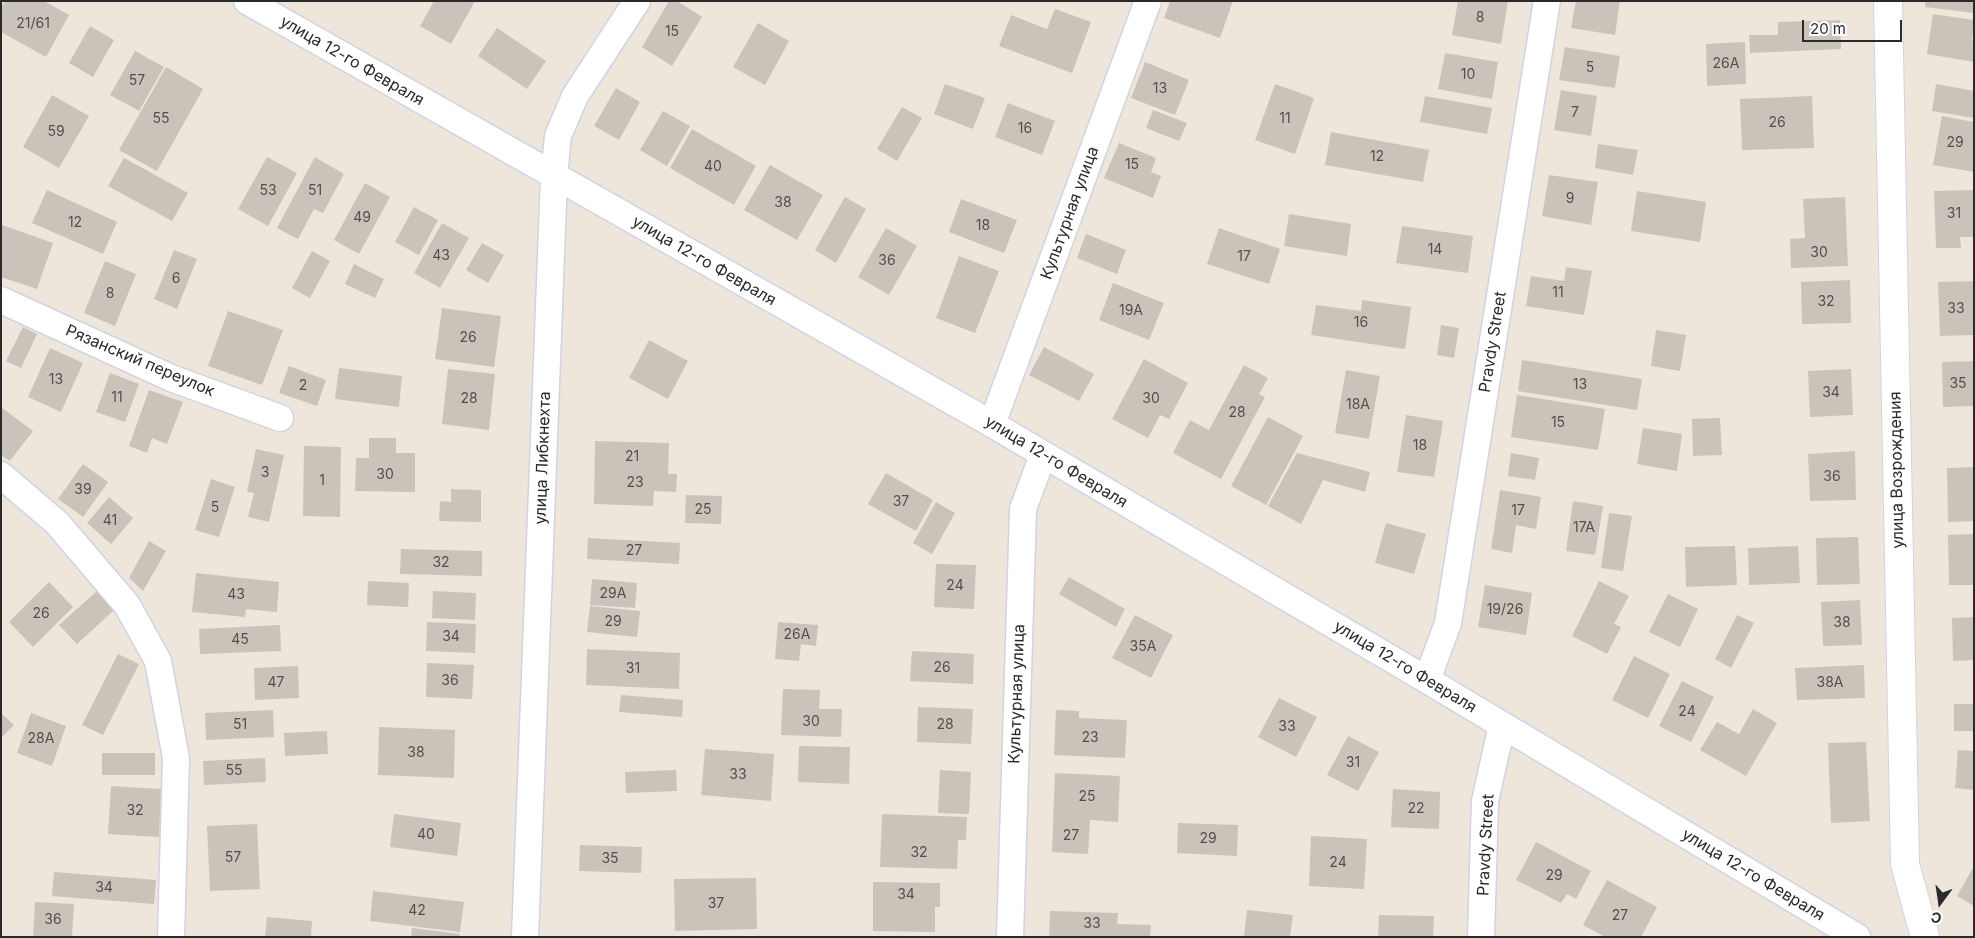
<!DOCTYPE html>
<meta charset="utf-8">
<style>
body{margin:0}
#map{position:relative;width:1975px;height:938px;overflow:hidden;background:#eee6db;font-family:Inter,sans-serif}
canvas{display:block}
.frame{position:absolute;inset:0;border:2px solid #2a2a2a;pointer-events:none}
.north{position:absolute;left:1915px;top:878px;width:50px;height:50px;-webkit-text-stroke:4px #fff;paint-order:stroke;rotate:194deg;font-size:14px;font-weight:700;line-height:20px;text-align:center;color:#2a2a2a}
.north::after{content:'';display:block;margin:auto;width:18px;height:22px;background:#2a2a2a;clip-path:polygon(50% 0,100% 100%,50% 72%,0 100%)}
.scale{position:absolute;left:1802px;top:20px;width:100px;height:22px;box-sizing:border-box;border:2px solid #2a2a2a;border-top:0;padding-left:6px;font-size:15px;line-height:18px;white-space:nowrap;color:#2a2a2a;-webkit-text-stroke:4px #fff;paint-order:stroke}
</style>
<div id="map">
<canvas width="1975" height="938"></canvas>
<div class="frame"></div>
<div class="north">С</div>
<div class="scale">20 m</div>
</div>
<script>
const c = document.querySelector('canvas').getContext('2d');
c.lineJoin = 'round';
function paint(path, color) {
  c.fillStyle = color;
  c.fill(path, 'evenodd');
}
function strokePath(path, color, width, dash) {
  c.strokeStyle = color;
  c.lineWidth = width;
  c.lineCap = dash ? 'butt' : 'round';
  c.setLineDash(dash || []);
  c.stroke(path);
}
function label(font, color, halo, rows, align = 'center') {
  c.font = font + ' Inter,sans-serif';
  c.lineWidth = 4;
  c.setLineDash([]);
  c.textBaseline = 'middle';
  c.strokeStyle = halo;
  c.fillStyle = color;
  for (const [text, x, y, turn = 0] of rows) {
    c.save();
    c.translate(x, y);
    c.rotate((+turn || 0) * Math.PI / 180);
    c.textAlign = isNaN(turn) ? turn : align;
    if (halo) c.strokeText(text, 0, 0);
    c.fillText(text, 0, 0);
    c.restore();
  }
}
const building = new Path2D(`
 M 5,1 L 44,1 L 69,15 L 46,57 L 1,32 L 1,8 Z
 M 434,1 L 475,1 L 451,44 L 420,26 Z
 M 669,1 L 677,1 L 702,17 L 672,66 L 642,47 Z
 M 1170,1 L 1233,1 L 1220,38 L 1164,18 Z
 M 1458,1 L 1508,1 L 1501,44 L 1452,35 Z
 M 1576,1 L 1620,1 L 1615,35 L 1571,28 Z
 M 1925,1 L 1974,1 L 1974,13 L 1925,7 Z
 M 1055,9 L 1091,22 L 1072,73 L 999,46 L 1011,15 L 1047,29 Z
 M 1933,14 L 1974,20 L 1972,41 L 1974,41 L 1974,62 L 1927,54 Z
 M 1840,20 L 1841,49 L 1750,53 L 1749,35 L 1778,35 L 1778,22 Z
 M 758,23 L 789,41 L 765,85 L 733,67 Z
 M 90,26 L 114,40 L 93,77 L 69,63 Z
 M 497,28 L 546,61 L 527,89 L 478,56 Z
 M 1745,42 L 1746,84 L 1707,86 L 1706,44 Z
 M 1565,47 L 1620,56 L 1615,88 L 1559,80 Z
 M 135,51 L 164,67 L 139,111 L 110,95 Z
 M 1445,53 L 1498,62 L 1492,99 L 1438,89 Z
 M 1145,62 L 1189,80 L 1175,115 L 1131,98 Z
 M 166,67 L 203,89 L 157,171 L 119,150 Z
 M 945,84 L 985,98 L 973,129 L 934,114 Z
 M 1275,84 L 1314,98 L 1295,154 L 1255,140 Z
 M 1936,84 L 1974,91 L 1974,118 L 1932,111 Z
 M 616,88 L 640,102 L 619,140 L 594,126 Z
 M 1561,90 L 1597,96 L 1591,136 L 1554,130 Z
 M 52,95 L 89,116 L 59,168 L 23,147 Z
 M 1425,96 L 1492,108 L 1487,134 L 1420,122 Z
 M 1812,96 L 1814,148 L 1742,150 L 1740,99 Z
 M 1008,103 L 1055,121 L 1042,155 L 995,137 Z
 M 902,107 L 922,118 L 897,161 L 877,149 Z
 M 1153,110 L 1187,123 L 1179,141 L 1146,128 Z
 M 663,111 L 690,126 L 667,166 L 640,150 Z
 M 1942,116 L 1974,122 L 1974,172 L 1933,165 Z
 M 692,129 L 756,166 L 734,205 L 670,168 Z
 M 1331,132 L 1429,150 L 1423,182 L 1325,165 Z
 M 1119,143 L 1156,158 L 1151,172 L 1161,176 L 1153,198 L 1104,178 Z
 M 1598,144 L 1638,150 L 1633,175 L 1595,168 Z
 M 267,157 L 297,173 L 268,226 L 238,209 Z
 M 315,157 L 344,174 L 323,213 L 314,209 L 298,239 L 277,228 Z
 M 124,158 L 188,193 L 172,221 L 108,186 Z
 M 770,165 L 823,195 L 797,240 L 744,210 Z
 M 1549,175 L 1598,182 L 1591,225 L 1542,216 Z
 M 365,183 L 390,197 L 359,254 L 334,240 Z
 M 47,190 L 117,222 L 103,254 L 32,223 Z
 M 1974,190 L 1974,237 L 1960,237 L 1961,248 L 1936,248 L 1934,191 Z
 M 1637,191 L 1706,202 L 1700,242 L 1631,231 Z
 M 845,197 L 866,209 L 836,263 L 815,250 Z
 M 1845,197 L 1848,266 L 1791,268 L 1790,239 L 1805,238 L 1803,199 Z
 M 961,199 L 1017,220 L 1004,253 L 949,232 Z
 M 414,207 L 438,220 L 419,255 L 395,242 Z
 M 1289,214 L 1351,224 L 1347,256 L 1284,246 Z
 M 442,223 L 469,238 L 440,288 L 414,273 Z
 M 2,225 L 53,243 L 37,289 L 1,277 Z
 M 1402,226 L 1473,236 L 1468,273 L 1396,263 Z
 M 886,228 L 917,246 L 889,295 L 858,277 Z
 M 1219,228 L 1280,249 L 1269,284 L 1207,264 Z
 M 1086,234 L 1126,250 L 1117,274 L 1077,258 Z
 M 482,243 L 504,255 L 488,283 L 466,270 Z
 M 174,250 L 197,259 L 177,309 L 154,299 Z
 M 312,251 L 330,261 L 310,298 L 292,288 Z
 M 959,256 L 999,271 L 975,333 L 936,318 Z
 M 105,261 L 136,274 L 115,326 L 84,313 Z
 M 354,264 L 384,279 L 375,298 L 345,284 Z
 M 1566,267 L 1592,271 L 1584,315 L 1526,306 L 1531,276 L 1564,281 Z
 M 1850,280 L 1851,323 L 1802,324 L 1801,282 Z
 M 1974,281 L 1974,335 L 1940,336 L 1938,282 Z
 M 1113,283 L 1164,303 L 1149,340 L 1099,320 Z
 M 1362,300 L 1411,307 L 1405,349 L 1311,335 L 1316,305 L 1361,311 Z
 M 442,308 L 501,316 L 494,367 L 435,359 Z
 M 228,311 L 283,330 L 262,385 L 208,366 Z
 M 1441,325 L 1459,328 L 1454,358 L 1437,355 Z
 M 23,327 L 37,334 L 21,368 L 6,361 Z
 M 1656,330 L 1686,335 L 1680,371 L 1651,366 Z
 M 649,340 L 688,361 L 668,399 L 629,378 Z
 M 1044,347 L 1094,374 L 1079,401 L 1029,375 Z
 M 50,348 L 83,363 L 61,412 L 28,397 Z
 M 1144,359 L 1188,383 L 1169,419 L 1160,415 L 1148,438 L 1112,419 Z
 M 1522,360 L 1642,379 L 1637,410 L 1518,391 Z
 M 1974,361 L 1974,406 L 1943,407 L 1942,362 Z
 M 1244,365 L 1268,378 L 1259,394 L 1265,397 L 1221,479 L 1173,453 L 1190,420 L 1209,430 Z
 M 289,366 L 326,380 L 317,406 L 279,393 Z
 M 339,368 L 402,376 L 399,407 L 335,399 Z
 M 448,369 L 495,374 L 489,430 L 442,424 Z
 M 1851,369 L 1853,415 L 1810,417 L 1808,371 Z
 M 1346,370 L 1380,376 L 1369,439 L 1335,433 Z
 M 110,373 L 139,384 L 125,422 L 96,412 Z
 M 149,390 L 183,402 L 167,444 L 152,438 L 147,453 L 129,446 Z
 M 1517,395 L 1605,409 L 1598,450 L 1511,437 Z
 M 1,407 L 33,431 L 10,461 L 1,455 Z
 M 1406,415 L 1443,421 L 1434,477 L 1397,472 Z
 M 1268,417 L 1303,436 L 1266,505 L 1231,486 Z
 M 1720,418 L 1722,455 L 1693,456 L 1692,419 Z
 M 1643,428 L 1682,434 L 1677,471 L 1637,464 Z
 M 369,438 L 396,438 L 396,453 L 415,453 L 415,492 L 355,491 L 356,458 L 369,458 Z
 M 595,441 L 669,443 L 668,474 L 677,474 L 676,492 L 654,491 L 653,506 L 594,504 Z
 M 304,446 L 341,447 L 340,517 L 303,516 Z
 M 256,449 L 284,455 L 269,522 L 248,517 L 254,493 L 247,492 Z
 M 1855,451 L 1856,500 L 1810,501 L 1808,454 Z
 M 1297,453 L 1370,472 L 1365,492 L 1323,480 L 1301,524 L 1268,506 Z
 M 1511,453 L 1539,458 L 1535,480 L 1508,476 Z
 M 83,464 L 108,482 L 83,517 L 58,499 Z
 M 1974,467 L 1974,521 L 1948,522 L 1947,468 Z
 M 886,473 L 933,500 L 916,531 L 868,504 Z
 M 211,479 L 235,487 L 219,537 L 195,530 Z
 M 451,489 L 481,490 L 481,522 L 439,521 L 440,501 L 451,502 Z
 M 1500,490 L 1541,497 L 1536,529 L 1516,525 L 1512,553 L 1491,549 Z
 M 686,495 L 722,496 L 721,524 L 685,523 Z
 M 109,497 L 133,518 L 111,544 L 87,523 Z
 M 1573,501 L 1603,506 L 1595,555 L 1566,551 Z
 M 936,502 L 955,513 L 932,554 L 913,543 Z
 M 1609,513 L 1632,516 L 1623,571 L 1601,568 Z
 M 1386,523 L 1426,534 L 1414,574 L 1375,563 Z
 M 1974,534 L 1974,585 L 1949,585 L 1948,535 Z
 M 1858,537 L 1860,584 L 1817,585 L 1816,538 Z
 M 588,538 L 680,543 L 679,564 L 587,559 Z
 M 149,541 L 166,551 L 143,591 L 129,578 Z
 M 1735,546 L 1737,585 L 1686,587 L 1685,547 Z
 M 1798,546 L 1800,583 L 1749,585 L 1748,548 Z
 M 401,549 L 482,551 L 482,576 L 400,574 Z
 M 936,564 L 976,565 L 974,609 L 934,607 Z
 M 196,573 L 279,582 L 277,612 L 246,609 L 245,617 L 192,612 Z
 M 1069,577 L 1125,609 L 1116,627 L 1059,594 Z
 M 592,579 L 637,583 L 635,608 L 590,605 Z
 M 368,581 L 409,583 L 408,607 L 367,605 Z
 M 1599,581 L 1629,596 L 1614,624 L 1621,627 L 1607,654 L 1572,636 Z
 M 49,582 L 73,607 L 33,647 L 9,622 Z
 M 1485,585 L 1532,593 L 1526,635 L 1478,627 Z
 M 97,591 L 114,610 L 77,644 L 59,625 Z
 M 433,591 L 476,593 L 475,620 L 432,618 Z
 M 1668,594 L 1698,609 L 1680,647 L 1649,632 Z
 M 1860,600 L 1862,645 L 1823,646 L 1821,602 Z
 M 590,606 L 640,611 L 637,637 L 587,632 Z
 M 1135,615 L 1173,635 L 1151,678 L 1112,658 Z
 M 1737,615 L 1754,623 L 1731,668 L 1715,659 Z
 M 1974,617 L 1974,660 L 1953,661 L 1952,618 Z
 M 427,622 L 476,624 L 475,653 L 426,651 Z
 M 778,622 L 818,625 L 816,646 L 801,644 L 799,661 L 775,659 Z
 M 280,625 L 281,651 L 200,654 L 199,629 Z
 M 587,649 L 680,653 L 679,689 L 586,685 Z
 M 912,651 L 974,654 L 973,684 L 910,681 Z
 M 118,654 L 139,664 L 103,735 L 82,725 Z
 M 1634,656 L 1670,674 L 1648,718 L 1612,700 Z
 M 427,663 L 474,665 L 472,699 L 426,697 Z
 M 1864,665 L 1865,698 L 1797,700 L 1795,668 Z
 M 298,666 L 299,698 L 255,700 L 254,668 Z
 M 1682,681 L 1714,697 L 1691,742 L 1659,726 Z
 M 783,689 L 820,690 L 819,709 L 842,709 L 841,737 L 781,735 Z
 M 621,695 L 683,700 L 682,717 L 619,712 Z
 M 1279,698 L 1317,717 L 1296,757 L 1258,737 Z
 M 1954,704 L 1974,704 L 1974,731 L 1954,731 Z
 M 918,707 L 973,709 L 971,744 L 917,742 Z
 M 1753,709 L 1777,723 L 1746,776 L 1700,750 L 1717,722 L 1739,734 Z
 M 273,710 L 274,737 L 206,740 L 205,713 Z
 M 1056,710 L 1079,711 L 1079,718 L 1127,720 L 1125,758 L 1054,755 Z
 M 1,713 L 14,725 L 1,738 Z
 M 31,713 L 66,726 L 52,766 L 17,753 Z
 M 379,727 L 455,730 L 454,778 L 378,775 Z
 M 327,731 L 328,754 L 285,756 L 284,733 Z
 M 1348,736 L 1379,752 L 1358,791 L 1327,775 Z
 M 1866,742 L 1870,821 L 1831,823 L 1828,743 Z
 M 799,746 L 850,747 L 849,784 L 798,782 Z
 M 705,749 L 774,754 L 771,801 L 701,795 Z
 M 1958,750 L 1974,751 L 1974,790 L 1955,788 Z
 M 102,753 L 155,753 L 155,775 L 102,775 Z
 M 265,758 L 266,782 L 204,785 L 203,761 Z
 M 676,770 L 677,791 L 626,793 L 625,772 Z
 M 940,770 L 971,772 L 969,814 L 938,813 Z
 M 1055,773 L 1120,776 L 1118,822 L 1090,820 L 1088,854 L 1052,852 Z
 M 111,786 L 161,789 L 159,837 L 108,834 Z
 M 1393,789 L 1440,792 L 1439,829 L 1391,827 Z
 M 394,814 L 461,823 L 457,856 L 390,847 Z
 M 882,814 L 967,817 L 966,840 L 958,840 L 957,869 L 880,867 Z
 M 1178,823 L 1238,825 L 1237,856 L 1177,853 Z
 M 257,824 L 260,889 L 210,891 L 207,826 Z
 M 1311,836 L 1367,839 L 1364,889 L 1309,886 Z
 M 1536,842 L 1591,871 L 1576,899 L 1567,894 L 1561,903 L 1516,880 Z
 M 580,845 L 642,847 L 641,873 L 579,871 Z
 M 1974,866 L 1974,906 L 1957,896 Z
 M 54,872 L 156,880 L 154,904 L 52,896 Z
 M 756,878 L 757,929 L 675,931 L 674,879 Z
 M 1607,880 L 1657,907 L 1641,937 L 1605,937 L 1583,925 Z
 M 873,882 L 940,883 L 940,907 L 935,907 L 935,932 L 873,931 Z
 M 373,891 L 464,902 L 460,932 L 370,921 Z
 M 35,902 L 74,904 L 72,937 L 33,937 Z
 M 1247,910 L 1293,915 L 1290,937 L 1244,937 Z
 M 1050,911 L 1118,913 L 1117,924 L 1151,925 L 1150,937 L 1049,937 Z
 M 1379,915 L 1434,916 L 1433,937 L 1378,937 Z
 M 267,917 L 312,921 L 311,937 L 265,937 Z
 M 412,928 L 460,934 L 460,937 L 411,937 Z`);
const minor = new Path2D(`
 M 247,1 L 992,424 L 1427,680 L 1857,937
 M 1,300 L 171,378 L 280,418
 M 992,424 L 1148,1
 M 1,475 L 57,523 L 127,605 L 158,661 L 176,758 L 171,937
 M 1427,680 L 1448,623 L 1547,1
 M 525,937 L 554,176 L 558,136 L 575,96 L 637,1
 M 1010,937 L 1023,509 L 1043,455
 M 1481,937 L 1485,801 L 1502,725`);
const tertiary = new Path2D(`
 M 1888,1 L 1905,864 L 1925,937`);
const numberNames = [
 ["8",1480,18],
 ["21/61",33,24],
 ["15",672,32],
 ["26А",1726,64],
 ["5",1590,68],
 ["10",1468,75],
 ["57",137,81],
 ["13",1160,89],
 ["7",1575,113],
 ["55",161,119],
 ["11",1285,119],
 ["26",1777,123],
 ["16",1025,129],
 ["59",56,132],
 ["29",1955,143],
 ["12",1377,157],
 ["15",1132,165],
 ["40",713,167],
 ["53",268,191],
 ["51",315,191],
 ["9",1570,199],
 ["38",783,203],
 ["31",1954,214],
 ["49",362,218],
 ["12",75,223],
 ["18",983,226],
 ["14",1435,250],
 ["30",1819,253],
 ["43",441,256],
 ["17",1244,257],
 ["36",887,261],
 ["6",176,279],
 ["11",1558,293],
 ["8",110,294],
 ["32",1826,302],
 ["33",1956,309],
 ["19А",1131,311],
 ["16",1361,323],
 ["26",468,338],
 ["13",56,380],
 ["35",1958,384],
 ["13",1580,385],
 ["2",303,386],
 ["34",1831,393],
 ["11",117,398],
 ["28",469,399],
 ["30",1151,399],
 ["18А",1358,405],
 ["28",1237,413],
 ["15",1558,423],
 ["18",1420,446],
 ["21",632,457],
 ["3",265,473],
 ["30",385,475],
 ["36",1832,477],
 ["1",322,481],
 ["23",635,483],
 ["39",83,490],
 ["37",901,502],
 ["5",215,508],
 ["25",703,510],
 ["17",1518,511],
 ["41",110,521],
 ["17А",1584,528],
 ["27",634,551],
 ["32",441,563],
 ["24",955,586],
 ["29А",613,594],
 ["43",236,595],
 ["19/26",1505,610],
 ["26",41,614],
 ["29",613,622],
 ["38",1842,623],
 ["26А",797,635],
 ["34",451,637],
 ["45",240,640],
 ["35А",1143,647],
 ["26",942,668],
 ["31",633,669],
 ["36",450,681],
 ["47",276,683],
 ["38А",1830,683],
 ["24",1687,712],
 ["30",811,722],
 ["51",240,725],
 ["28",945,725],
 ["33",1287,727],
 ["23",1090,738],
 ["28А",41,739],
 ["38",416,753],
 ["31",1353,763],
 ["55",234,771],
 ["33",738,775],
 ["25",1087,797],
 ["22",1416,809],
 ["32",135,811],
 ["40",426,835],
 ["27",1071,836],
 ["29",1208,839],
 ["32",919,853],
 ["57",233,858],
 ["35",610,859],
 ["24",1338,863],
 ["29",1554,876],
 ["34",104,888],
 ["34",906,895],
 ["37",716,904],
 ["42",417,911],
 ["27",1620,916],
 ["36",53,920],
 ["33",1092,924]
];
const streetNames = [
 ["улица 12-го Февраля",352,61,30],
 ["Культурная улица",1070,213,-70],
 ["улица 12-го Февраля",704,261,30],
 ["Pravdy Street",1493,342,-81],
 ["Рязанский переулок",140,361,23],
 ["улица Либкнехта",543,458,-88],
 ["улица 12-го Февраля",1056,462,31],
 ["улица Возрождения",1897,470,-91],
 ["улица 12-го Февраля",1405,667,31],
 ["Культурная улица",1017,694,-88],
 ["Pravdy Street",1486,845,-87],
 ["улица 12-го Февраля",1753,875,31]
];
paint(building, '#c9c3ba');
strokePath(minor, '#d0d3e5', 29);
strokePath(tertiary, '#d0d3e5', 30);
strokePath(minor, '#fff', 26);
strokePath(tertiary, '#fff', 28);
label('14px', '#52504e', null, numberNames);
label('16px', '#2a2a2a', '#fff', streetNames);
</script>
